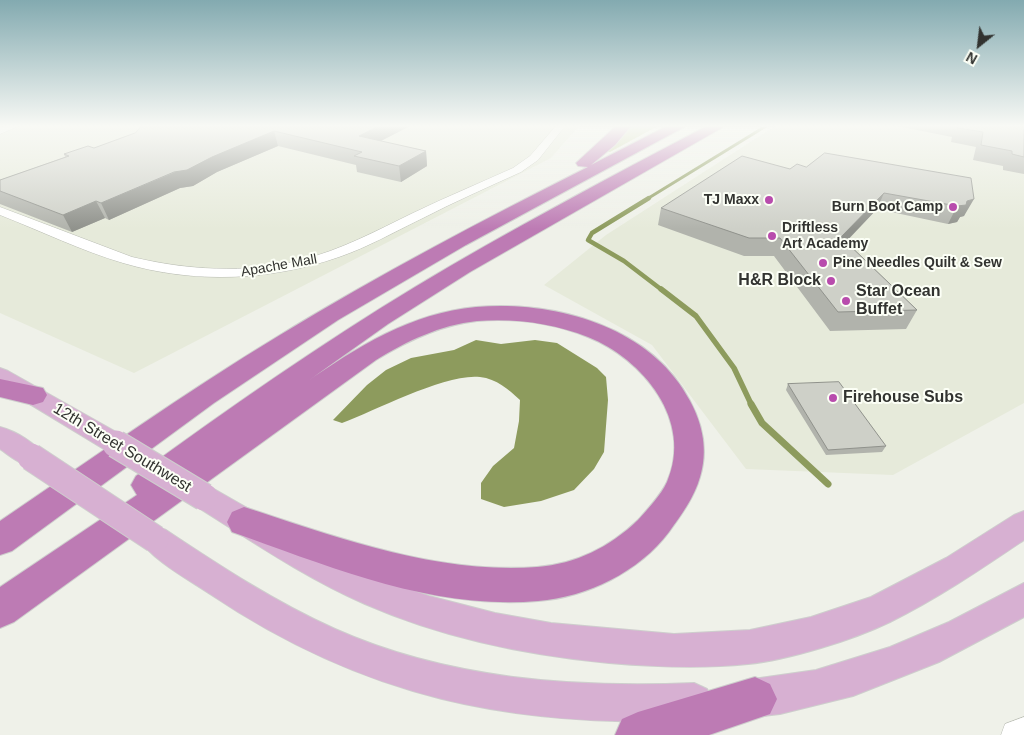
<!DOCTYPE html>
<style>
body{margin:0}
#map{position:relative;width:1024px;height:735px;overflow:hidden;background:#eff1e9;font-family:Arial,sans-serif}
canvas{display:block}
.north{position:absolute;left:954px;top:20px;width:50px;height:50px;-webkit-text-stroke:4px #fcfff6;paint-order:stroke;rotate:209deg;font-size:14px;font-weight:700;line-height:20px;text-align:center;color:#323330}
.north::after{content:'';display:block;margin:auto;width:18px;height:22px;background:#323330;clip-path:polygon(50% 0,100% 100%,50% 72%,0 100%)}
</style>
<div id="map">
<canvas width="1024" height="735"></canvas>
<div class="north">N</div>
</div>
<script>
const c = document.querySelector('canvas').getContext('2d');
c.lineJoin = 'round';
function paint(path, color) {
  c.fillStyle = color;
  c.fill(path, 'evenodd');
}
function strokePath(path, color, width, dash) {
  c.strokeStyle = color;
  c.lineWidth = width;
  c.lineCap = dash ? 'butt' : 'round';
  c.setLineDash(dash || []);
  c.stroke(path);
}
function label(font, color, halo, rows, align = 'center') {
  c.font = font + ' Arial,sans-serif';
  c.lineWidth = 4;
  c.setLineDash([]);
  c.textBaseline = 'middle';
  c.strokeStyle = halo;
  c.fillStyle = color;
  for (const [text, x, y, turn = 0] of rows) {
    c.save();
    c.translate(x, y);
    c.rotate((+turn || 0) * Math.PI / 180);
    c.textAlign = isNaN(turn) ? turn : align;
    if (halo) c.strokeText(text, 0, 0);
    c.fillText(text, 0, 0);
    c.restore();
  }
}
const built = new Path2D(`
 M 0,126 L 579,126 L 551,158 L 134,373 L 0,313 Z
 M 775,126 L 1024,126 L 1024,403 L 893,475 L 746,469 L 652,345 L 544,285 L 606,235 Z`);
const green = new Path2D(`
 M 631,126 L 658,126 L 610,152 L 606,151 Z`);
const water = new Path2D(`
 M 476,340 L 501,344 L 535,340 L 557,343 L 597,368 L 606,377 L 608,400 L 604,452 L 594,469 L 574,490 L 541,501 L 504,507 L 481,499 L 481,483 L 493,466 L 514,448 L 519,421 L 520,400 C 508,389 497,379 480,377 C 446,373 377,410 342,423 L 333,420 L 367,385 L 386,370 L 411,358 L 454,350 Z`);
const streamFar3 = new Path2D(`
 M 647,199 L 766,126`);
const streamFar2 = new Path2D(`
 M 649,198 L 592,233 L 588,240 L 624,261 L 662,290`);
const streamFar1 = new Path2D(`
 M 661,289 L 696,316 L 734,368 L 752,406`);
const stream = new Path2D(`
 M 751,404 L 762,423 L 828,484`);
const minor = new Path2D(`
 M 4,126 L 19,126 L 0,134 L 0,128 Z
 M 556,126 L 565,126 L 538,160 L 521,172 C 488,187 454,202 421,219 C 394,232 368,247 339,257 C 270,281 194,284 123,263 C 82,251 41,231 0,215 L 0,207 L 132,257 C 187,270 245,274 301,260 C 341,250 376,231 413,213 C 446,197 480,183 513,168 L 530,156 Z
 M 1024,717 L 1024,735 L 1001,735 L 1005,724 Z`);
const major = new Path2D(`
 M 0,368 L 8,371 L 125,437 L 129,444 L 125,451 L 116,454 L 107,451 L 0,386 Z
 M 0,427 C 15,431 37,443 44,457 L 40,464 C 24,469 13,458 0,449 Z
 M 204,485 L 214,489 L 338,560 L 382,580 L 429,596 L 495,613 L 551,623 L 674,634 L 750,630 L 811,617 L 871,597 L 946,558 L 1014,515 L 1024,511 L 1024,540 C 981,569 937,599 890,622 C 853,640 788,660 748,664 C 701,669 656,667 609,663 C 525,655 443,638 365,604 C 305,578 250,540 194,505 L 190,497 L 194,489 Z
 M 155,526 L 166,530 C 220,566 275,602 335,629 C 447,679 573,688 694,683 L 707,689 L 713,702 L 707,715 L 694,721 C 510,727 365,698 210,594 C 191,581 150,559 140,539 L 144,530 Z
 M 1024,583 L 1024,617 L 939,662 L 853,696 L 780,714 L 746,718 L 733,712 L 727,699 L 733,686 L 746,680 L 816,670 L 890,647 L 949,622 Z`);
const highway = new Path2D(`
 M 616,126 L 631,126 L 615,145 L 591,165 L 667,126 L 686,126 L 466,245 L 338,320 L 214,403 L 12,551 L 0,555 L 0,521 C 93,458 184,393 280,335 C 380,274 483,220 588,167 L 578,166 L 576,163 Z
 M 707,126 L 725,126 L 470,272 L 388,324 L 305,383 C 357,347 411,313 476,307 C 555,300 652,327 690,401 C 703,425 708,451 700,477 C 694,498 681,515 669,532 C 639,572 587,597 538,601 C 431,610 331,567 232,532 L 227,522 L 232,512 L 244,507 C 340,538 435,574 537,567 C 576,564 610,547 638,520 C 648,509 661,495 667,482 C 694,421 643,359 588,337 C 553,323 514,318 477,321 C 440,325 407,341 376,360 L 14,622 L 0,628 L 0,587 L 137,495 L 131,485 L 136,476 C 226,410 319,345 415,287 C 510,230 608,178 707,126 Z
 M 0,379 L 43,388 L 47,395 L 43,402 L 33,405 L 0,397 Z
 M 755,677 L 770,684 L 777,699 L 770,714 L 709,735 L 615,735 L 622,719 L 638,712 Z`);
const majorBridge = new Path2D(`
 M 116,444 L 204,497
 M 31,457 L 155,539`);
const wall = new Path2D(`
 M 142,126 L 410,126 L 381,141 L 426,151 L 427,166 L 401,182 L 357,172 L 356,165 L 278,146 L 217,172 L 193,186 L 180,188 L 109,220 L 105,218 L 72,232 L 0,204 L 0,180 L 65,157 L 64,154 L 94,148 L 135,133 Z
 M 897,126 L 1024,126 L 1024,174 L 1003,170 L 1003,166 L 973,160 L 976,147 L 951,142 L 952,137 Z
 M 806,167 L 971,178 L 964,216 L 960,217 L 957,222 L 948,224 L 877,209 L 846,242 L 917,310 L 906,329 L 830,331 L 774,256 L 744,256 L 658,225 L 661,208 L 790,169 Z
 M 788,384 L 886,446 L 882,452 L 826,455 L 786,390 Z`);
const shadedWall = new Path2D(`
 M 379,126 L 410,126 L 361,151 L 359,136 Z
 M 274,131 L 278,146 L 217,172 L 193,186 L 180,188 L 109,220 L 101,203 Z
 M 426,151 L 427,166 L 401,182 L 399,166 Z
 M 884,193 L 877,209 L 834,254 L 841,237 Z
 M 974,199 L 964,216 L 960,217 L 957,222 L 948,224 L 957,206 L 967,201 Z
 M 96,201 L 105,218 L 72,232 L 63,215 Z`);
const building = new Path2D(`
 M 142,126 L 379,126 L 359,136 L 426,151 L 399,166 L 354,156 L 362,152 L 274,131 L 212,157 L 187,170 L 174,172 L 101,203 L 96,201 L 63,215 L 0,191 L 0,180 L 69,156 L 64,154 L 88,146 L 94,148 L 135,133 Z
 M 958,126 L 1024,126 L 1024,157 L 1012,154 L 1012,151 L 981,145 L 983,132 L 958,128 Z
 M 825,153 L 971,178 L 974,199 L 967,201 L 966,205 L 957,206 L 884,193 L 841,237 L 917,310 L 838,312 L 780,238 L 749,238 L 661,208 L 742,156 L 790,169 L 797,164 L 806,167 Z
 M 839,382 L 886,446 L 828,450 L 788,384 Z`);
const markers = [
 [769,200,5,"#b84cad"],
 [953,207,5,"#b84cad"],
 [772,236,5,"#b84cad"],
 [823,263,5,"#b84cad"],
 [831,281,5,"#b84cad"],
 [846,301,5,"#b84cad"],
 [833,398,5,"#b84cad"]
];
const farPoinames = [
 ["TJ Maxx",759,200],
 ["Burn Boot Camp",943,207],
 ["Driftless",782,228,"left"],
 ["Art Academy",782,244,"left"],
 ["Pine Needles Quilt & Sew",833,263,"left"]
];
const farStreetnames = [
 ["Apache Mall",279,266,-10]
];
const poiNames = [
 ["H&R Block",821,281,"right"],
 ["Star Ocean",856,292],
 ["Buffet",856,310],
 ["Firehouse Subs",843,398]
];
const streetNames = [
 ["12th Street Southwest",122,448,31]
];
paint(built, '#e6eada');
paint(green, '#cad5a6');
paint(water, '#8d9b5d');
strokePath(streamFar3, '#8d9b5d', 3);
strokePath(streamFar2, '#8d9b5d', 4.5);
strokePath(streamFar1, '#8d9b5d', 5.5);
strokePath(stream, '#8d9b5d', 7);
strokePath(minor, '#b9bcb3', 1);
strokePath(major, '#cececd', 2);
strokePath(highway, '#cececd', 2);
paint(minor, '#fff');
paint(major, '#d7b0d2');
paint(highway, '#bd7bb4');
strokePath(majorBridge, '#cececd', 29, []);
strokePath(majorBridge, '#d7b0d2', 27);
paint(wall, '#b1b3ac');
paint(shadedWall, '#90928c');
paint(building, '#ced0c8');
strokePath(building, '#90928c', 1);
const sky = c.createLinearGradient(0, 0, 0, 229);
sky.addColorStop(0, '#83aab0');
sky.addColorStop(0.55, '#f8f9f5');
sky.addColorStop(1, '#f8f9f500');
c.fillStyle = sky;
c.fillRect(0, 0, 1024, 229);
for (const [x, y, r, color] of markers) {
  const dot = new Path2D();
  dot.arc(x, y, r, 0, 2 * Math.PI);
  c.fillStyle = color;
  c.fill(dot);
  strokePath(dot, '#fcfff6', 2);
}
label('bold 14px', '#323330', '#fcfff6', farPoinames, 'right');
label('14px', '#323330', '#fcfff6', farStreetnames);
label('bold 16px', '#323330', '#fcfff6', poiNames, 'left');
label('16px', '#323330', '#fcfff6', streetNames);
</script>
